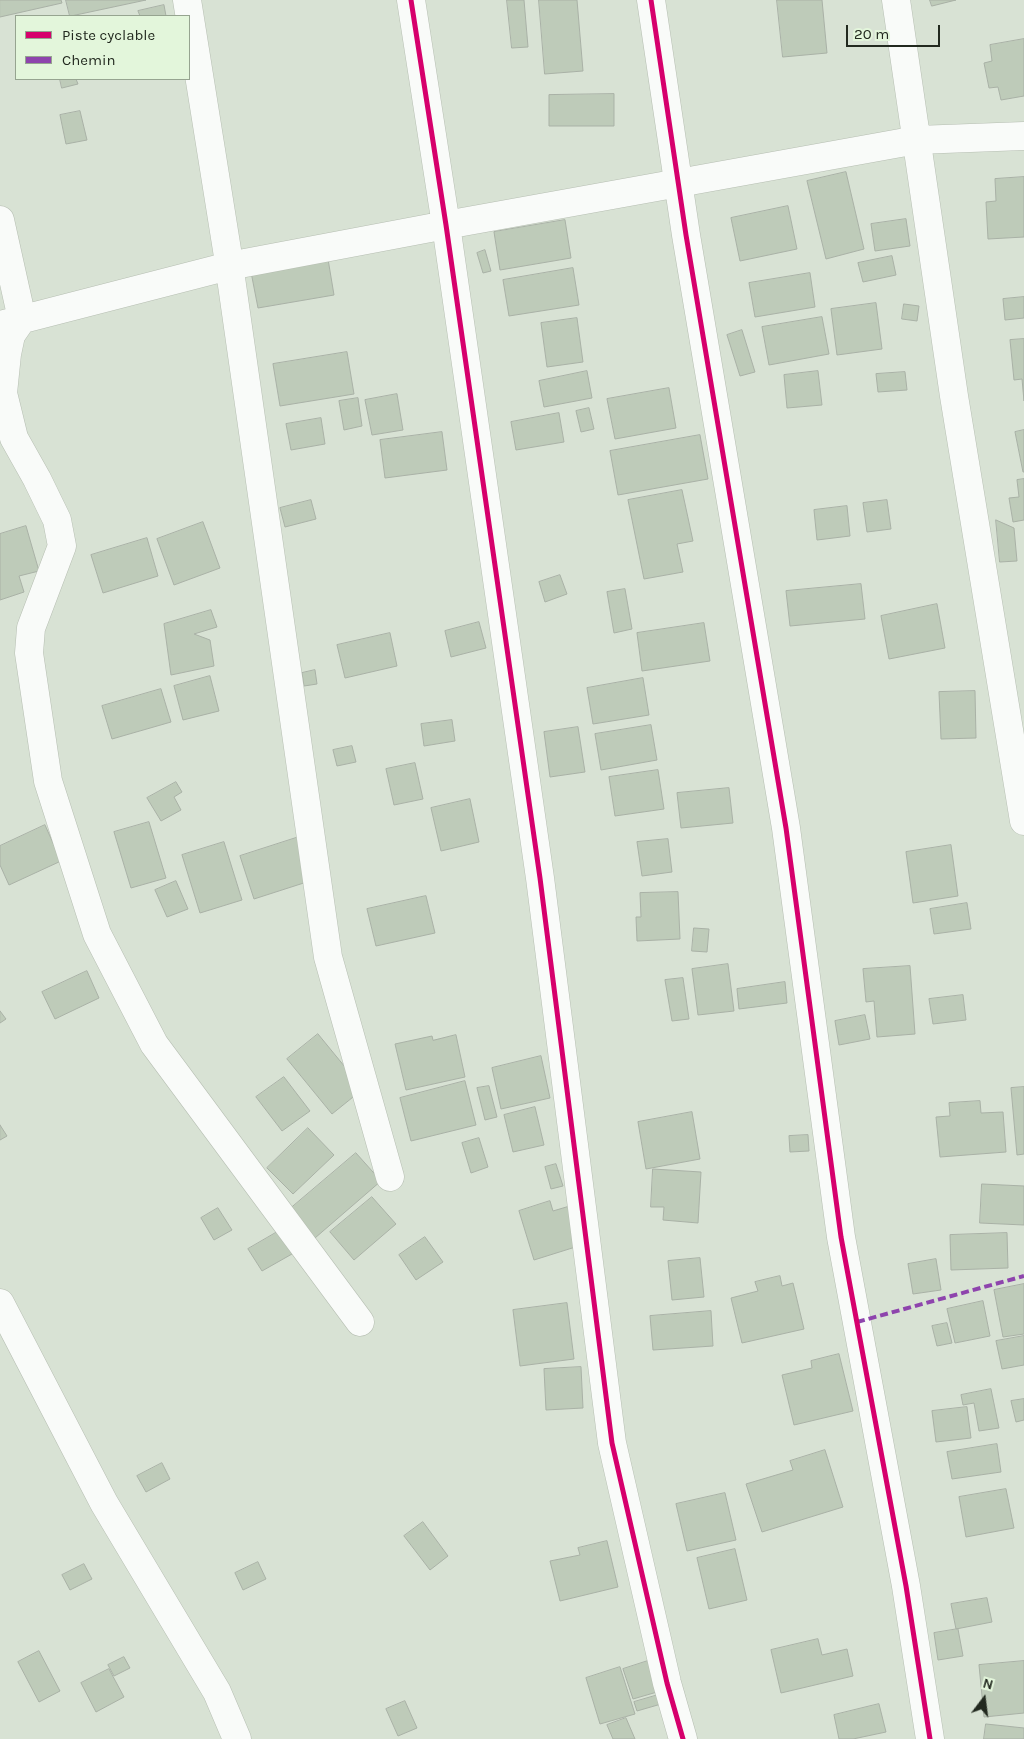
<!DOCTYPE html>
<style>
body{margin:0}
#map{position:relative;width:1024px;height:1739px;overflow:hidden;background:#d8e2d4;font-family:Karla,sans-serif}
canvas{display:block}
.legend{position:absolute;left:15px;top:15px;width:175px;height:65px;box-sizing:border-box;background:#e3f6db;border:1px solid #96a490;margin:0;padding:6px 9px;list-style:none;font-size:15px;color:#22291f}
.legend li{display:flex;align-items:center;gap:10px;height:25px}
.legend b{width:25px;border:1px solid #96a490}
.north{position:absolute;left:959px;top:1674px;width:50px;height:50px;-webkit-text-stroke:4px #e3f6db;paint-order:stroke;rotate:15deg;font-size:14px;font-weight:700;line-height:20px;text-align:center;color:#22291f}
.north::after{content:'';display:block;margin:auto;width:18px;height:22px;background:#22291f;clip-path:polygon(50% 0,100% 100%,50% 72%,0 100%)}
.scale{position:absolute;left:846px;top:25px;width:94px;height:22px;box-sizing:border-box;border:2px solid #22291f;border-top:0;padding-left:6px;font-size:15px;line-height:18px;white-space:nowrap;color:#22291f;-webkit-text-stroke:4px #e3f6db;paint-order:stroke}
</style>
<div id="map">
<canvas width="1024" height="1739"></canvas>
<ul class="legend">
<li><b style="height:6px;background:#d6006c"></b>Piste cyclable</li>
<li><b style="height:6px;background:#8e44ad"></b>Chemin</li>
</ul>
<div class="north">N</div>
<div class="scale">20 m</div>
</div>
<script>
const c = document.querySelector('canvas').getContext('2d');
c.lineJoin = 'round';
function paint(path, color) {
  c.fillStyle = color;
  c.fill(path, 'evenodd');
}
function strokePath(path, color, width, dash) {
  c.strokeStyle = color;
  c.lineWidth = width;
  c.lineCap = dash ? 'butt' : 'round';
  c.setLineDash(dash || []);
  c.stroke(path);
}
const building = new Path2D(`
 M 0,0 L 61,0 L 62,3 L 0,17 Z
 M 66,0 L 146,0 L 71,16 L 70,16 Z
 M 507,0 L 524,0 L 528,47 L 512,48 Z
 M 539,0 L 577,0 L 583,71 L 545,74 Z
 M 777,0 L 822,0 L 827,53 L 783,57 Z
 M 930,0 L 956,0 L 932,6 Z
 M 164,5 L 166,16 L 140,16 L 138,11 Z
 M 1024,39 L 1024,96 L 1001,100 L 998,87 L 989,88 L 984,63 L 992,61 L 990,45 Z
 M 60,79 L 76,79 L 78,84 L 62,88 Z
 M 614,94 L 614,126 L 549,126 L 549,95 Z
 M 80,111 L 87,140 L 66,144 L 60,115 Z
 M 846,172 L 864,249 L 826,259 L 807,181 Z
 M 1024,177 L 1024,237 L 988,239 L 986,202 L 996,201 L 995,179 Z
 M 788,206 L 797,249 L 740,261 L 731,218 Z
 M 906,219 L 910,246 L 875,251 L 871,224 Z
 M 565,220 L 571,258 L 500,270 L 494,232 Z
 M 485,250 L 491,271 L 483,273 L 477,253 Z
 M 892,256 L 896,275 L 863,282 L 858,263 Z
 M 328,259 L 334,295 L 258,308 L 251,272 Z
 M 573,268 L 579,305 L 509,316 L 503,280 Z
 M 810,273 L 815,307 L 755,317 L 749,283 Z
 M 1024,297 L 1024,318 L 1005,320 L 1003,299 Z
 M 876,303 L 882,349 L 837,355 L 831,309 Z
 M 904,304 L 919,306 L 917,321 L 902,319 Z
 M 822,317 L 829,354 L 769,365 L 762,327 Z
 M 577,318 L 583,362 L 547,367 L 541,323 Z
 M 742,330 L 755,372 L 740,376 L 727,335 Z
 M 1024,339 L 1024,401 L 1022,379 L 1014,380 L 1010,340 Z
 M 347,352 L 354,394 L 280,406 L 273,364 Z
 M 587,371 L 592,398 L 544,407 L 539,381 Z
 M 818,371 L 822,405 L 787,408 L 784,375 Z
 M 905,372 L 907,390 L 878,392 L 876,374 Z
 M 669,388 L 676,428 L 615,439 L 607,399 Z
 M 397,394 L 403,430 L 372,435 L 365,400 Z
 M 358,398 L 362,426 L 344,430 L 339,401 Z
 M 589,408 L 594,429 L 581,432 L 576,411 Z
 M 559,413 L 564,442 L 516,450 L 511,422 Z
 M 321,418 L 325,444 L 291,450 L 286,424 Z
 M 1024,430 L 1024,472 L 1023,472 L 1015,432 Z
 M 442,432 L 447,470 L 385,478 L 380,440 Z
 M 700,435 L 708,479 L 618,495 L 610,451 Z
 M 1024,479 L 1024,520 L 1013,522 L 1009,498 L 1019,497 L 1017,480 Z
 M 682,490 L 693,541 L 677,544 L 683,572 L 644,579 L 628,500 Z
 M 311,500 L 316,519 L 285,527 L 280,508 Z
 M 887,500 L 891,529 L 867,532 L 863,503 Z
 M 847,506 L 850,536 L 817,540 L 814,510 Z
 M 996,520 L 1014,528 L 1017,561 L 1000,562 Z
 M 203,522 L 220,568 L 174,585 L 157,539 Z
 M 26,526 L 39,571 L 19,576 L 24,592 L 0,600 L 0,534 Z
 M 147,538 L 158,576 L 103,593 L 91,555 Z
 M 560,575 L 567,594 L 545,602 L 539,582 Z
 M 861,584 L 865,619 L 790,626 L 786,591 Z
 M 625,589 L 632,629 L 614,633 L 607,592 Z
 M 937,604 L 945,648 L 889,659 L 881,616 Z
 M 211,610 L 217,627 L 194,634 L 210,640 L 214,666 L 171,675 L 164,624 Z
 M 479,622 L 486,648 L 451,657 L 445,631 Z
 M 704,623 L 710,661 L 642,671 L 637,633 Z
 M 390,633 L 397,666 L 345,678 L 337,645 Z
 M 315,670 L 317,684 L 304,686 L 302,673 Z
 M 210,676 L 219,711 L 183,720 L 174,686 Z
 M 643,678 L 649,715 L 593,724 L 587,688 Z
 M 161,689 L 171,722 L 112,739 L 102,706 Z
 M 975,691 L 976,738 L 941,739 L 939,692 Z
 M 452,720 L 455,741 L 424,746 L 421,724 Z
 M 651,725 L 657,760 L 601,770 L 595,734 Z
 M 578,727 L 585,772 L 550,777 L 544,732 Z
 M 352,746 L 356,762 L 337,766 L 333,750 Z
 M 415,763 L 423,799 L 394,805 L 386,769 Z
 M 658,770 L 664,809 L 615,816 L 609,777 Z
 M 176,782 L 182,792 L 174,797 L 181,810 L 161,821 L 147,798 Z
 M 729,788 L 733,823 L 681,828 L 677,793 Z
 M 470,799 L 479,842 L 441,851 L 431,808 Z
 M 149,822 L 166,878 L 131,888 L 114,832 Z
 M 45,825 L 61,861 L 9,885 L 0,865 L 0,846 Z
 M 299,837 L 313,880 L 254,899 L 240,856 Z
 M 668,839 L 672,872 L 642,876 L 637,842 Z
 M 224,842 L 242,900 L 200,913 L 182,855 Z
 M 951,845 L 958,896 L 913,903 L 906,852 Z
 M 176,881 L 188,909 L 167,917 L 155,890 Z
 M 678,892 L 680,939 L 637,941 L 636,917 L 641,917 L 640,893 Z
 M 426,896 L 435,933 L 376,946 L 367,909 Z
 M 967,903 L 971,929 L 934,934 L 930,909 Z
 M 694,928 L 709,929 L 707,952 L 692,951 Z
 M 728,964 L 734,1011 L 698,1015 L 692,969 Z
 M 910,966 L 915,1034 L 877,1037 L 874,1001 L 866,1002 L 863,969 Z
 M 87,971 L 99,998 L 55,1019 L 42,992 Z
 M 683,978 L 689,1019 L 672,1021 L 665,980 Z
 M 785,982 L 787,1003 L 739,1009 L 737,989 Z
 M 963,995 L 966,1020 L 933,1024 L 929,999 Z
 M 0,1011 L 6,1019 L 0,1023 Z
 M 865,1015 L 870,1039 L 839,1045 L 835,1021 Z
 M 318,1034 L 363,1089 L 332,1114 L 287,1059 Z
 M 456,1035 L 465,1077 L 406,1090 L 395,1044 L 432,1036 L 433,1040 Z
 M 541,1056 L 550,1098 L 501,1109 L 492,1068 Z
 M 284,1077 L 310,1111 L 282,1131 L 256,1097 Z
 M 465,1081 L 476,1125 L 411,1141 L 400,1098 Z
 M 489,1086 L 497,1117 L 485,1120 L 477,1088 Z
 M 1024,1087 L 1024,1154 L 1017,1155 L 1011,1088 Z
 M 980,1101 L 981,1113 L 1003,1112 L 1006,1152 L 940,1157 L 936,1117 L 950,1116 L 949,1103 Z
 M 535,1107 L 544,1145 L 513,1152 L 504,1115 Z
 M 692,1112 L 700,1159 L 646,1169 L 638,1122 Z
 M 0,1125 L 7,1136 L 0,1140 Z
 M 308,1128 L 334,1155 L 293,1194 L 267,1168 Z
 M 808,1135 L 809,1151 L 790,1152 L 789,1136 Z
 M 479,1138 L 488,1167 L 471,1173 L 462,1143 Z
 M 356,1153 L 381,1181 L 315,1238 L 290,1209 Z
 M 556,1164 L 563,1186 L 551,1189 L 545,1167 Z
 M 653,1169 L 701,1172 L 698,1223 L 663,1220 L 664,1207 L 651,1207 Z
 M 982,1184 L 1024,1186 L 1024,1225 L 980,1223 Z
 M 372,1197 L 396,1224 L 354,1260 L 330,1232 Z
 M 550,1201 L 553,1211 L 573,1205 L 585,1244 L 534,1260 L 519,1211 Z
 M 218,1208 L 232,1230 L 214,1240 L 201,1218 Z
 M 279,1231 L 292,1254 L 262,1271 L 248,1249 Z
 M 1007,1233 L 1008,1268 L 951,1270 L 950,1235 Z
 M 425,1237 L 443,1262 L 416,1280 L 399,1255 Z
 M 700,1258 L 704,1297 L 672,1300 L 668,1261 Z
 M 936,1259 L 941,1290 L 913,1294 L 908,1264 Z
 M 780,1276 L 782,1286 L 793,1283 L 804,1329 L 742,1343 L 731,1298 L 758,1291 L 755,1282 Z
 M 1024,1284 L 1024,1334 L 1003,1337 L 994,1290 Z
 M 983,1301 L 990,1336 L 955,1343 L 947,1309 Z
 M 567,1303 L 574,1359 L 520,1366 L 513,1310 Z
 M 711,1311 L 713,1346 L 653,1350 L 650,1316 Z
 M 947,1323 L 952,1343 L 937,1346 L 932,1326 Z
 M 1024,1336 L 1024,1365 L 1002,1369 L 996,1341 Z
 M 839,1354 L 853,1411 L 794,1425 L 782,1375 L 812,1368 L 811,1361 Z
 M 581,1367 L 583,1408 L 546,1410 L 544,1369 Z
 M 991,1389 L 999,1428 L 979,1431 L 974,1403 L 963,1405 L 961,1395 Z
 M 1024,1399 L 1024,1420 L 1016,1422 L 1011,1401 Z
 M 967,1407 L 971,1438 L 936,1442 L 932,1411 Z
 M 997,1444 L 1001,1472 L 952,1479 L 947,1452 Z
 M 825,1450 L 843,1507 L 762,1532 L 746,1484 L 793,1470 L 790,1461 Z
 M 162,1463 L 170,1479 L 146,1492 L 137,1476 Z
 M 1006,1489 L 1014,1528 L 966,1537 L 959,1497 Z
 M 725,1493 L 736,1540 L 687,1551 L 676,1504 Z
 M 423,1522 L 448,1556 L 430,1570 L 404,1536 Z
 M 607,1541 L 618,1587 L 560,1601 L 550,1561 L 580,1555 L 578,1548 Z
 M 735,1549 L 747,1600 L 709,1609 L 697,1558 Z
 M 258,1562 L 266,1579 L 243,1590 L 235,1573 Z
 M 84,1564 L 92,1579 L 70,1590 L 62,1575 Z
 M 987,1598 L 992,1622 L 956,1629 L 951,1604 Z
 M 958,1629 L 963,1656 L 938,1660 L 934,1633 Z
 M 818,1639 L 822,1655 L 847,1649 L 853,1676 L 781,1693 L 771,1650 Z
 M 39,1651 L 60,1691 L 39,1702 L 18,1662 Z
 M 124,1657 L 130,1668 L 114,1676 L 108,1665 Z
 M 654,1659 L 664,1690 L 633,1699 L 623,1669 Z
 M 1024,1661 L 1024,1713 L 984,1717 L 979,1665 Z
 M 620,1667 L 635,1714 L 600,1724 L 586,1678 Z
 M 109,1669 L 124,1697 L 96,1712 L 81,1683 Z
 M 665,1693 L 668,1702 L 637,1711 L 634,1702 Z
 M 405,1701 L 417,1728 L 398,1736 L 386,1709 Z
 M 879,1704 L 886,1732 L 853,1739 L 839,1739 L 834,1715 Z
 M 626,1718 L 635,1739 L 613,1739 L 607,1725 Z
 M 986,1724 L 1024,1728 L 1024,1739 L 984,1739 Z`);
const minor = new Path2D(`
 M 187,0 L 227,250 L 328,957 L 390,1177
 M 411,0 L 446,225 L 540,878 L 612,1443 L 667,1683 L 683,1739
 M 651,0 L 686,235 L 786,828 L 841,1237 L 906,1586 L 930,1739
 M 896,0 L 954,396 L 1024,821
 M 0,220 L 22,319 L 11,335 L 7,354 L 3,393 L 14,438 L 37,479 L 57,520 L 62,546 L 31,628 L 29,653 L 48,781 L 97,934 L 154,1044 L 360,1322
 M 4,324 L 229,266 L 446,225 L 917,140 L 1024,136
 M 0,1303 L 104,1503 L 217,1692 L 237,1739`);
const quiet = new Path2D(`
 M 857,1322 L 1024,1276`);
const cycleway = new Path2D(`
 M 411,0 L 446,225 L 540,878 L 612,1443 L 667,1683 L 683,1739
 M 651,0 L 686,235 L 786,828 L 841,1237 L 906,1586 L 930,1739`);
paint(building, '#becbb9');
strokePath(building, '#a9b1a6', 1);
strokePath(minor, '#b6beb2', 29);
strokePath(minor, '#f9fbf9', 28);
strokePath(quiet, '#8e44ad', 4, [8, 4]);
strokePath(cycleway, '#d6006c', 5);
</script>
